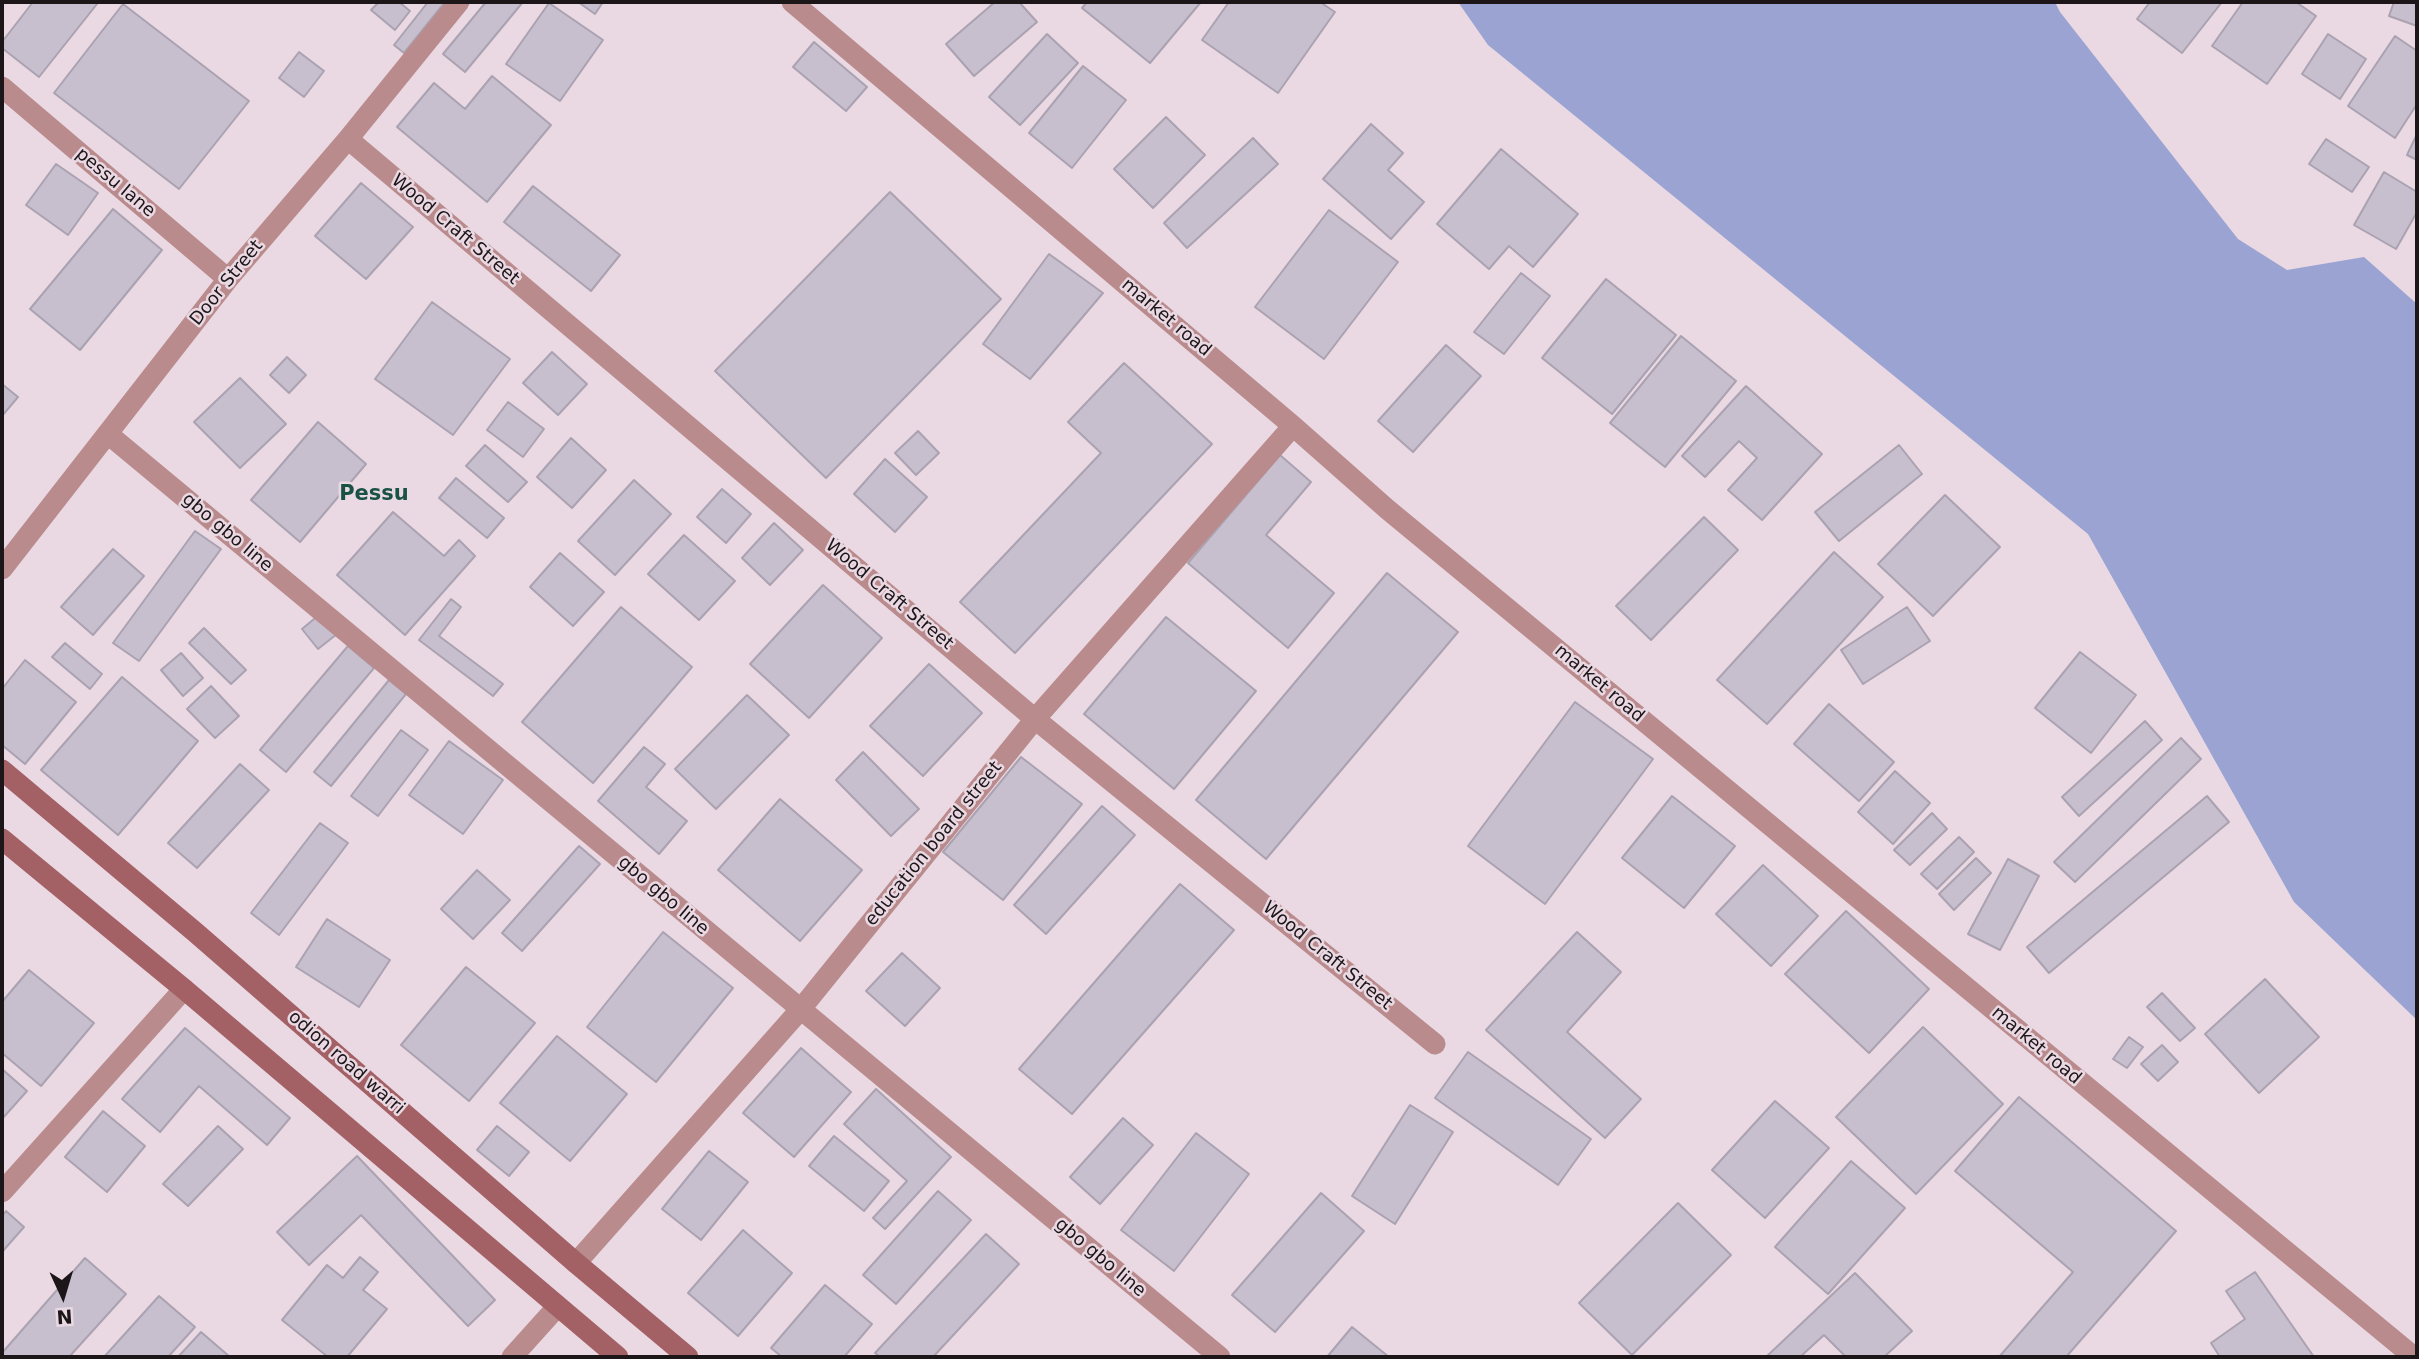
<!DOCTYPE html>
<style>
body{margin:0}
#map{position:relative;width:2419px;height:1359px;overflow:hidden;background:#ead9e3;font-family:"DejaVu Sans",sans-serif}
canvas{display:block}
.frame{position:absolute;inset:0;border:4px solid #1c1619;pointer-events:none}
.north{position:absolute;left:28px;top:1261px;width:70px;height:70px;-webkit-text-stroke:5px #ead9e3;paint-order:stroke;rotate:176deg;font-size:19px;font-weight:700;line-height:28px;text-align:center;color:#1c1619}
.north::after{content:'';display:block;margin:auto;width:24px;height:32px;background:#1c1619;clip-path:polygon(50% 0,100% 100%,50% 72%,0 100%)}
</style>
<div id="map">
<canvas width="2419" height="1359"></canvas>
<div class="frame"></div>
<div class="north">N</div>
</div>
<script>
const c = document.querySelector('canvas').getContext('2d');
c.lineJoin = 'round';
function paint(path, color) {
  c.fillStyle = color;
  c.fill(path, 'evenodd');
}
function strokePath(path, color, width, dash) {
  c.strokeStyle = color;
  c.lineWidth = width;
  c.lineCap = dash ? 'butt' : 'round';
  c.setLineDash(dash || []);
  c.stroke(path);
}
function label(font, color, halo, rows, align = 'center') {
  c.font = font + ' "DejaVu Sans",sans-serif';
  c.lineWidth = 5;
  c.setLineDash([]);
  c.textBaseline = 'middle';
  c.strokeStyle = halo;
  c.fillStyle = color;
  for (const [text, x, y, turn = 0] of rows) {
    c.save();
    c.translate(x, y);
    c.rotate((+turn || 0) * Math.PI / 180);
    c.textAlign = isNaN(turn) ? turn : align;
    if (halo) c.strokeText(text, 0, 0);
    c.fillText(text, 0, 0);
    c.restore();
  }
}
const water = new Path2D(`
 M 1458,2 L 2055,2 L 2060,12 L 2238,239 L 2287,270 L 2364,257 L 2417,304 L 2417,1020 L 2294,902 L 2088,534 L 1488,45 Z`);
const building = new Path2D(`
 M 33,2 L 95,2 L 97,4 L 39,77 L 2,48 L 2,42 Z
 M 379,2 L 399,2 L 410,11 L 395,30 L 371,10 Z
 M 428,2 L 445,2 L 404,53 L 394,45 Z
 M 486,2 L 523,2 L 465,72 L 443,54 Z
 M 578,2 L 603,2 L 595,14 Z
 M 995,2 L 1019,2 L 1037,22 L 974,76 L 946,44 Z
 M 1087,2 L 1201,2 L 1150,63 L 1082,8 Z
 M 1229,2 L 1320,2 L 1335,12 L 1278,93 L 1202,40 Z
 M 2150,2 L 2222,2 L 2182,53 L 2137,19 Z
 M 2243,2 L 2296,2 L 2316,16 L 2267,84 L 2212,46 Z
 M 2394,2 L 2417,2 L 2417,26 L 2389,16 Z
 M 549,3 L 603,40 L 560,101 L 506,64 Z
 M 123,4 L 249,101 L 179,189 L 54,93 Z
 M 1047,34 L 1078,63 L 1020,125 L 989,97 Z
 M 2328,34 L 2366,59 L 2340,99 L 2302,74 Z
 M 2395,36 L 2417,51 L 2417,104 L 2395,138 L 2348,106 Z
 M 814,42 L 867,87 L 846,111 L 793,67 Z
 M 299,52 L 324,71 L 304,97 L 279,78 Z
 M 1083,66 L 1126,100 L 1072,168 L 1029,133 Z
 M 492,76 L 551,125 L 487,202 L 397,127 L 434,83 L 465,109 Z
 M 1166,117 L 1205,155 L 1153,208 L 1114,169 Z
 M 1371,124 L 1403,153 L 1388,170 L 1424,202 L 1391,239 L 1323,179 Z
 M 2417,134 L 2417,160 L 2407,155 Z
 M 1253,138 L 1278,164 L 1187,248 L 1164,223 Z
 M 2326,139 L 2369,167 L 2352,192 L 2309,164 Z
 M 1501,149 L 1578,214 L 1533,267 L 1509,246 L 1489,269 L 1437,224 Z
 M 56,164 L 98,193 L 68,235 L 26,205 Z
 M 2384,172 L 2417,192 L 2417,212 L 2396,249 L 2354,225 Z
 M 361,183 L 413,227 L 366,279 L 315,236 Z
 M 533,186 L 620,255 L 591,291 L 504,222 Z
 M 890,192 L 1001,299 L 826,478 L 715,371 Z
 M 113,209 L 162,250 L 80,350 L 30,309 Z
 M 1329,210 L 1398,262 L 1324,359 L 1255,307 Z
 M 1049,254 L 1103,293 L 1030,379 L 983,344 Z
 M 1521,273 L 1550,296 L 1504,354 L 1474,332 Z
 M 1606,279 L 1676,335 L 1612,414 L 1542,358 Z
 M 432,302 L 510,359 L 453,435 L 375,379 Z
 M 1681,336 L 1736,381 L 1665,467 L 1610,423 Z
 M 1446,345 L 1481,376 L 1413,452 L 1378,421 Z
 M 552,352 L 587,384 L 558,415 L 523,383 Z
 M 287,357 L 306,375 L 289,393 L 270,375 Z
 M 1124,363 L 1212,444 L 1015,653 L 960,602 L 1101,453 L 1068,422 Z
 M 240,378 L 286,424 L 240,468 L 194,422 Z
 M 2,384 L 18,397 L 2,416 Z
 M 1746,386 L 1822,454 L 1762,520 L 1728,490 L 1757,458 L 1739,441 L 1705,477 L 1682,456 Z
 M 508,402 L 544,429 L 523,457 L 487,430 Z
 M 318,422 L 366,464 L 300,542 L 251,500 Z
 M 918,431 L 939,453 L 916,475 L 895,453 Z
 M 571,438 L 606,470 L 572,508 L 537,477 Z
 M 485,445 L 527,482 L 508,502 L 466,466 Z
 M 1899,445 L 1922,474 L 1839,541 L 1815,512 Z
 M 1280,455 L 1311,482 L 1266,535 L 1334,593 L 1288,648 L 1188,563 Z
 M 885,459 L 927,497 L 895,532 L 854,494 Z
 M 456,478 L 504,518 L 487,538 L 439,498 Z
 M 634,480 L 671,514 L 615,575 L 578,541 Z
 M 722,489 L 751,514 L 726,543 L 697,517 Z
 M 1945,495 L 2000,547 L 1933,616 L 1878,564 Z
 M 393,512 L 444,556 L 459,540 L 475,556 L 405,635 L 337,575 Z
 M 1704,517 L 1738,550 L 1651,640 L 1616,606 Z
 M 774,523 L 803,550 L 770,585 L 742,558 Z
 M 195,531 L 221,549 L 139,661 L 113,643 Z
 M 684,535 L 735,581 L 699,620 L 648,574 Z
 M 113,549 L 144,576 L 93,635 L 61,607 Z
 M 1834,552 L 1883,597 L 1767,724 L 1717,680 Z
 M 560,553 L 604,592 L 573,626 L 530,587 Z
 M 1387,573 L 1458,632 L 1266,859 L 1196,800 Z
 M 823,585 L 882,638 L 809,718 L 750,664 Z
 M 451,599 L 461,607 L 439,636 L 503,684 L 493,696 L 419,640 Z
 M 621,607 L 692,667 L 593,783 L 522,722 Z
 M 1907,607 L 1930,641 L 1863,684 L 1841,650 Z
 M 320,614 L 337,634 L 318,649 L 302,629 Z
 M 1166,617 L 1256,691 L 1174,789 L 1084,714 Z
 M 204,628 L 246,670 L 231,684 L 189,643 Z
 M 65,643 L 102,674 L 90,689 L 52,657 Z
 M 348,646 L 374,668 L 286,772 L 260,750 Z
 M 2080,652 L 2136,695 L 2091,753 L 2035,708 Z
 M 181,653 L 203,678 L 183,696 L 161,670 Z
 M 25,660 L 76,702 L 25,764 L 2,745 L 2,689 Z
 M 929,664 L 982,713 L 923,776 L 870,726 Z
 M 122,677 L 198,741 L 118,835 L 41,770 Z
 M 389,680 L 406,694 L 331,786 L 314,772 Z
 M 211,686 L 239,716 L 215,738 L 187,709 Z
 M 747,695 L 789,735 L 716,809 L 675,769 Z
 M 1575,702 L 1653,759 L 1545,904 L 1468,846 Z
 M 1829,704 L 1894,762 L 1859,801 L 1794,744 Z
 M 2145,721 L 2162,740 L 2079,816 L 2062,797 Z
 M 401,730 L 428,750 L 378,816 L 351,796 Z
 M 2181,738 L 2201,759 L 2075,882 L 2054,862 Z
 M 449,741 L 503,780 L 463,834 L 409,795 Z
 M 644,747 L 665,764 L 646,787 L 687,821 L 659,854 L 598,801 Z
 M 863,752 L 919,809 L 891,836 L 836,780 Z
 M 1021,757 L 1082,804 L 1003,900 L 943,852 Z
 M 240,764 L 269,790 L 197,868 L 168,843 Z
 M 1895,771 L 1930,803 L 1893,844 L 1858,812 Z
 M 1672,796 L 1735,846 L 1684,908 L 1622,858 Z
 M 2207,796 L 2229,822 L 2049,973 L 2027,947 Z
 M 780,799 L 862,870 L 800,941 L 718,870 Z
 M 1102,806 L 1135,835 L 1046,934 L 1014,905 Z
 M 1932,813 L 1947,829 L 1910,865 L 1894,850 Z
 M 320,823 L 348,843 L 279,935 L 251,913 Z
 M 1959,837 L 1974,852 L 1937,889 L 1921,874 Z
 M 579,846 L 600,864 L 522,951 L 502,933 Z
 M 1976,858 L 1991,873 L 1954,910 L 1939,894 Z
 M 2008,859 L 2039,876 L 2000,950 L 1968,934 Z
 M 1763,865 L 1818,916 L 1771,966 L 1716,914 Z
 M 477,870 L 510,900 L 473,939 L 441,909 Z
 M 1180,884 L 1234,930 L 1072,1114 L 1019,1069 Z
 M 1846,911 L 1929,989 L 1869,1053 L 1785,974 Z
 M 327,919 L 390,960 L 359,1007 L 296,967 Z
 M 663,932 L 733,988 L 656,1082 L 587,1027 Z
 M 1577,932 L 1621,972 L 1567,1032 L 1641,1099 L 1605,1138 L 1486,1030 Z
 M 902,953 L 940,988 L 905,1026 L 866,991 Z
 M 466,967 L 535,1023 L 469,1101 L 401,1045 Z
 M 29,970 L 94,1023 L 41,1086 L 2,1053 L 2,1002 Z
 M 2265,979 L 2319,1037 L 2259,1093 L 2205,1034 Z
 M 2162,993 L 2195,1028 L 2180,1041 L 2147,1007 Z
 M 1923,1027 L 2003,1104 L 1916,1194 L 1836,1117 Z
 M 185,1028 L 290,1118 L 267,1145 L 199,1086 L 160,1132 L 122,1099 Z
 M 557,1036 L 627,1094 L 570,1161 L 500,1103 Z
 M 2129,1037 L 2143,1047 L 2127,1068 L 2113,1059 Z
 M 2162,1045 L 2178,1062 L 2158,1081 L 2141,1064 Z
 M 801,1048 L 851,1092 L 794,1157 L 743,1113 Z
 M 1468,1052 L 1591,1139 L 1558,1185 L 1435,1098 Z
 M 2,1069 L 27,1091 L 2,1119 Z
 M 876,1089 L 951,1157 L 885,1229 L 873,1218 L 907,1181 L 844,1124 Z
 M 2019,1097 L 2176,1231 L 2066,1357 L 1999,1357 L 2073,1272 L 1955,1171 Z
 M 1775,1101 L 1829,1148 L 1765,1218 L 1712,1170 Z
 M 1410,1105 L 1453,1132 L 1395,1224 L 1352,1196 Z
 M 103,1111 L 145,1146 L 107,1192 L 65,1157 Z
 M 1123,1118 L 1153,1145 L 1100,1204 L 1070,1177 Z
 M 218,1126 L 243,1149 L 188,1206 L 163,1184 Z
 M 497,1126 L 529,1152 L 509,1176 L 477,1150 Z
 M 1196,1133 L 1249,1174 L 1174,1271 L 1121,1230 Z
 M 834,1136 L 889,1181 L 864,1211 L 809,1166 Z
 M 709,1151 L 748,1182 L 701,1240 L 662,1209 Z
 M 357,1156 L 495,1300 L 468,1326 L 361,1215 L 309,1265 L 277,1232 Z
 M 1851,1161 L 1905,1208 L 1828,1294 L 1775,1247 Z
 M 938,1191 L 971,1220 L 896,1304 L 863,1275 Z
 M 1321,1193 L 1364,1231 L 1275,1332 L 1232,1295 Z
 M 1678,1203 L 1731,1255 L 1632,1355 L 1579,1303 Z
 M 6,1211 L 24,1227 L 2,1252 L 2,1216 Z
 M 743,1230 L 792,1273 L 738,1336 L 688,1293 Z
 M 986,1234 L 1019,1264 L 933,1357 L 880,1357 L 875,1353 Z
 M 360,1257 L 378,1272 L 363,1290 L 387,1309 L 347,1357 L 328,1357 L 282,1320 L 327,1265 L 343,1278 Z
 M 85,1258 L 126,1294 L 69,1357 L 2,1357 L 2,1353 Z
 M 2255,1272 L 2314,1357 L 2220,1357 L 2211,1343 L 2245,1319 L 2226,1291 Z
 M 1855,1273 L 1912,1331 L 1884,1357 L 1846,1357 L 1824,1335 L 1800,1357 L 1766,1357 Z
 M 825,1285 L 872,1324 L 844,1357 L 782,1357 L 771,1348 Z
 M 159,1296 L 195,1327 L 168,1357 L 104,1357 Z
 M 1352,1327 L 1389,1357 L 1327,1357 Z
 M 201,1332 L 230,1357 L 178,1357 Z`);
const street = new Path2D(`
 M 792,2 L 1293,426 L 1387,509 L 2414,1357
 M 2,87 L 228,279
 M 348,139 L 1035,719 L 1435,1044
 M 108,434 L 1220,1357
 M 2,569 L 228,279 L 348,139 L 459,2
 M 2,1192 L 184,989
 M 576,1263 L 800,1010 L 1035,719 L 1293,426
 M 512,1357 L 557,1307`);
const secondary = new Path2D(`
 M 2,770 L 195,932 L 576,1263 L 688,1357
 M 2,839 L 184,989 L 618,1357`);
const streetNames = [
 ["pessu lane",115,183,40],
 ["Wood Craft Street",455,230,40],
 ["Door Street",227,283,-51],
 ["market road",1166,318,40],
 ["gbo gbo line",227,533,40],
 ["Wood Craft Street",889,595,40],
 ["market road",1599,684,40],
 ["education board street",934,844,-51],
 ["gbo gbo line",663,896,40],
 ["Wood Craft Street",1327,956,39],
 ["market road",2036,1046,40],
 ["odion road warri",346,1063,41],
 ["gbo gbo line",1100,1258,40]
];
const quarterNames = [
 ["Pessu",374,495]
];
paint(water, '#9aa3d1');
paint(building, '#c7bfce');
strokePath(building, '#aaa2b1', 2);
strokePath(street, '#b98b8d', 21);
strokePath(secondary, '#a36166', 21);
label('18px', '#1c1619', '#ead9e3', streetNames);
label('bold 21px', '#1a5145', '#ead9e3', quarterNames);
</script>
